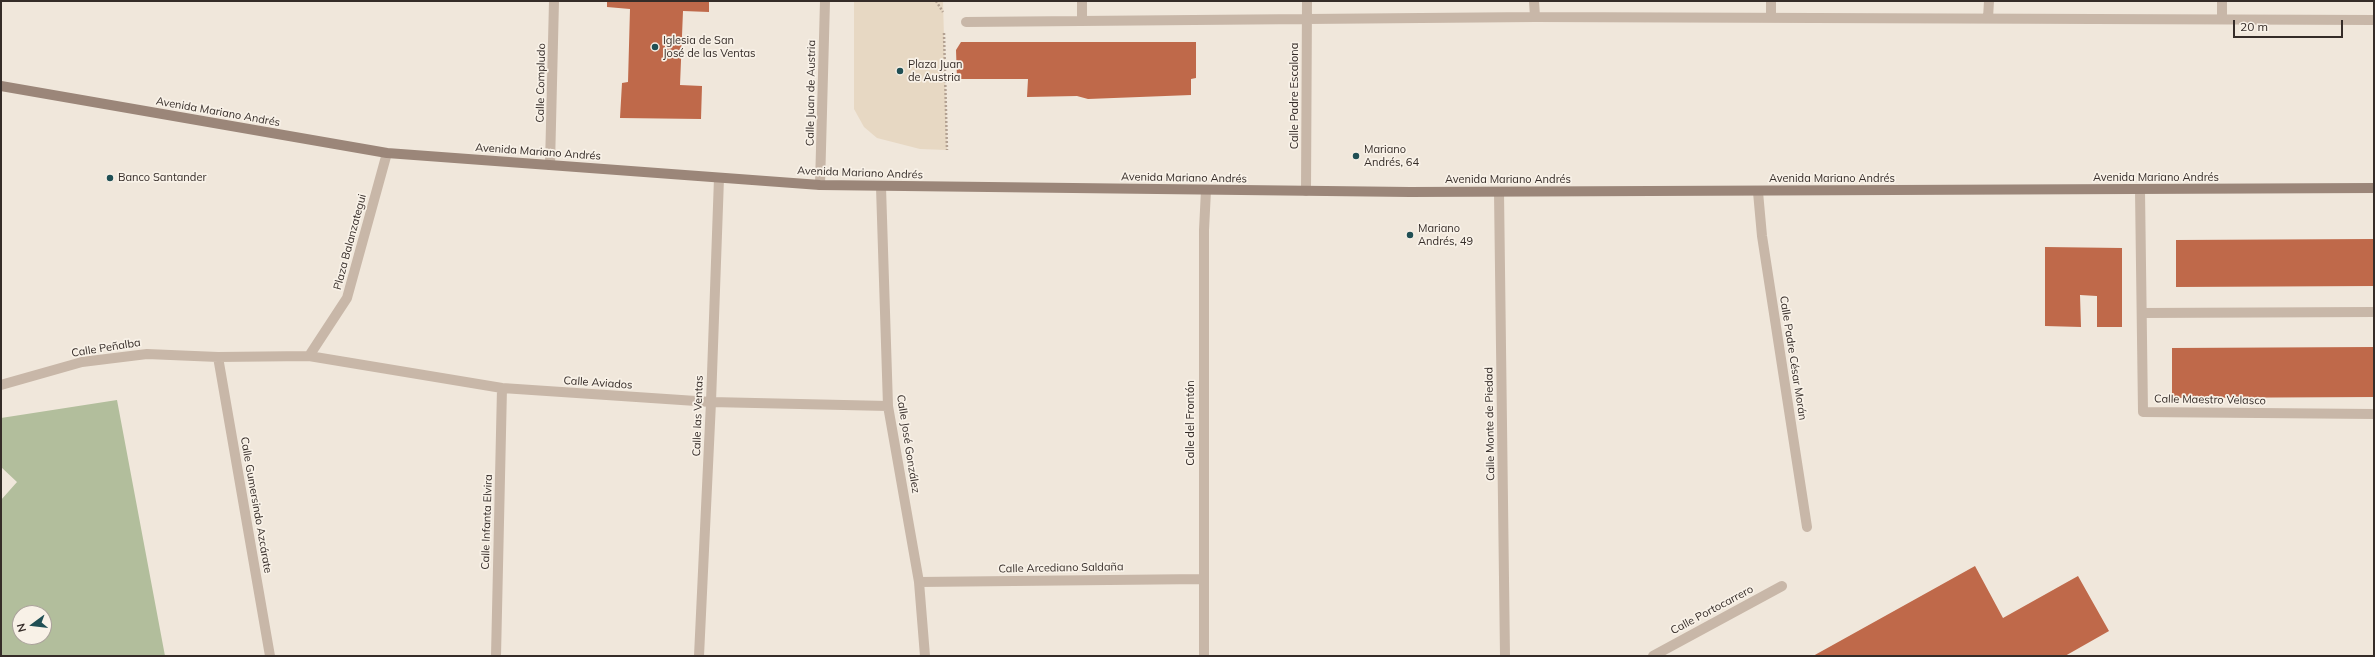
<!DOCTYPE html>
<meta charset="utf-8">
<style>
body{margin:0}
#map{position:relative;width:2375px;height:657px;overflow:hidden;background:#f0e7db;font-family:Mulish,sans-serif}
canvas{display:block}
.frame{position:absolute;inset:0;border:2px solid #352c28;pointer-events:none}
.north{position:absolute;left:12px;top:605px;width:40px;height:40px;box-sizing:border-box;background:#f8f1e7;border:1px solid #aaa29b;border-radius:50%;rotate:255deg;font-size:11px;font-weight:700;line-height:16px;text-align:center;color:#352c28}
.north::after{content:'';display:block;margin:auto;width:14px;height:18px;background:#204f54;clip-path:polygon(50% 0,100% 100%,50% 72%,0 100%)}
.scale{position:absolute;left:2233px;top:20px;width:110px;height:18px;box-sizing:border-box;border:2px solid #352c28;border-top:0;padding-left:5px;font-size:12px;line-height:14px;white-space:nowrap;color:#352c28;-webkit-text-stroke:3px #f8f1e7;paint-order:stroke}
</style>
<div id="map">
<canvas width="2375" height="657"></canvas>
<div class="frame"></div>
<div class="north">N</div>
<div class="scale">20 m</div>
</div>
<script>
const ctx = document.querySelector('canvas').getContext('2d');
ctx.lineJoin = 'round';
function fill(path, color) { ctx.fillStyle = color; ctx.fill(path, 'evenodd'); }
const poly = rows => new Path2D(rows.map(r => 'M' + r).join(''));
function trace(path, color, width, dash) { ctx.strokeStyle = color; ctx.lineWidth = width; ctx.lineCap = dash ? 'butt' : 'round'; ctx.setLineDash(dash || []); ctx.stroke(path); }
function label(font, color, halo, rows, align = 'center') {
  ctx.font = font + ' Mulish,sans-serif'; ctx.lineWidth = 3.5; ctx.setLineDash([]); ctx.textBaseline = 'middle'; ctx.strokeStyle = halo; ctx.fillStyle = color; for (const [text, x, y, turn = 0] of rows) {
    ctx.save(); ctx.translate(x, y); ctx.rotate((+turn || 0) * Math.PI / 180); ctx.textAlign = isNaN(turn) ? turn : align; if (halo) ctx.strokeText(text, 0, 0); ctx.fillText(text, 0, 0); ctx.restore();
  }
}
fill(poly([
 [117,400,165,656,1,656,1,500,17,482,1,467,1,418],
 [20,613,44,613,44,637,20,637]
]), '#b2be9c');
fill(poly([
 [854,1,943,1,947,150,920,149,877,138,864,127,854,109]
]), '#e7d8c3');
fill(poly([
 [607,1,709,1,709,12,683,11,680,85,702,86,701,119,620,118,622,83,628,82,630,9,607,7],
 [961,42,1196,42,1196,78,1191,79,1191,95,1088,99,1077,96,1027,97,1028,79,957,79,956,50],
 [2374,239,2374,286,2176,287,2176,240],
 [2045,247,2122,248,2122,327,2097,327,2097,296,2080,295,2081,327,2045,326],
 [2374,347,2374,397,2172,398,2172,348],
 [1975,566,2003,618,2078,576,2109,631,2065,656,1813,656]
]), '#bf694a');
trace(poly([
 [936,1,943,12],
 [944,33,947,150]
]), '#b3a192', 2.5, [2, 2]);
trace(poly([
 [1082,1,1082,21],
 [1534,1,1535,17],
 [1771,1,1771,18],
 [1988,18,1989,1],
 [2222,18,2222,1],
 [966,22,1535,17,2374,20],
 [550,165,554,1],
 [820,185,825,1],
 [881,187,888,406,919,582,925,656],
 [1306,191,1307,1],
 [2140,191,2143,412,2374,414],
 [1499,192,1505,656],
 [1758,192,1762,236,1807,527],
 [2142,313,2374,312],
 [309,356,502,388,711,402,888,406],
 [218,357,270,656],
 [1,385,82,362,147,354,218,357,309,356,347,298,387,153],
 [919,582,1203,579],
 [496,656,502,388],
 [699,656,711,402,719,178],
 [1204,656,1204,230,1206,190],
 [1653,656,1782,586]
]), '#c8b7a8', 10);
trace(poly([
 [1,86,387,153,820,185,1410,192,2374,188]
]), '#9b8679', 10);
for (const [x, y, r, color] of [
 [655,47,4,"#204f54"],
 [900,71,4,"#204f54"],
 [1356,156,4,"#204f54"],
 [110,178,4,"#204f54"],
 [1410,235,4,"#204f54"]
]) { const dot = new Path2D(); dot.arc(x, y, r, 0, 2 * Math.PI); ctx.fillStyle = color; ctx.fill(dot); trace(dot, '#f8f1e7', 1.5); }
label('11px', '#352c28', '#f8f1e7', [
 ["Iglesia de San",663,41],
 ["José de las Ventas",663,54],
 ["Plaza Juan",908,65],
 ["de Austria",908,78],
 ["Mariano",1364,150],
 ["Andrés, 64",1364,163],
 ["Banco Santander",118,178],
 ["Mariano",1418,229],
 ["Andrés, 49",1418,242]
], 'left');
label('11px', '#352c28', '#f8f1e7', [
 ["Calle Compludo",541,83,-89],
 ["Calle Juan de Austria",811,93,-89],
 ["Calle Padre Escalona",1295,96,-90],
 ["Avenida Mariano Andrés",218,112,10],
 ["Avenida Mariano Andrés",538,152,4],
 ["Avenida Mariano Andrés",860,173,2],
 ["Avenida Mariano Andrés",1184,178,1],
 ["Avenida Mariano Andrés",2156,178],
 ["Avenida Mariano Andrés",1832,179],
 ["Avenida Mariano Andrés",1508,180],
 ["Plaza Balanzategui",350,242,-75],
 ["Calle Peñalba",106,348,-9],
 ["Calle Padre César Morán",1793,358,81],
 ["Calle Aviados",598,383,4],
 ["Calle Maestro Velasco",2210,400,1],
 ["Calle las Ventas",698,416,-88],
 ["Calle del Frontón",1191,423,-90],
 ["Calle Monte de Piedad",1490,424,-91],
 ["Calle José González",908,444,81],
 ["Calle Gumersindo Azcárate",256,505,80],
 ["Calle Infanta Elvira",487,522,-88],
 ["Calle Arcediano Saldaña",1061,568,-1],
 ["Calle Portocarrero",1712,610,-28]
]);
</script>
